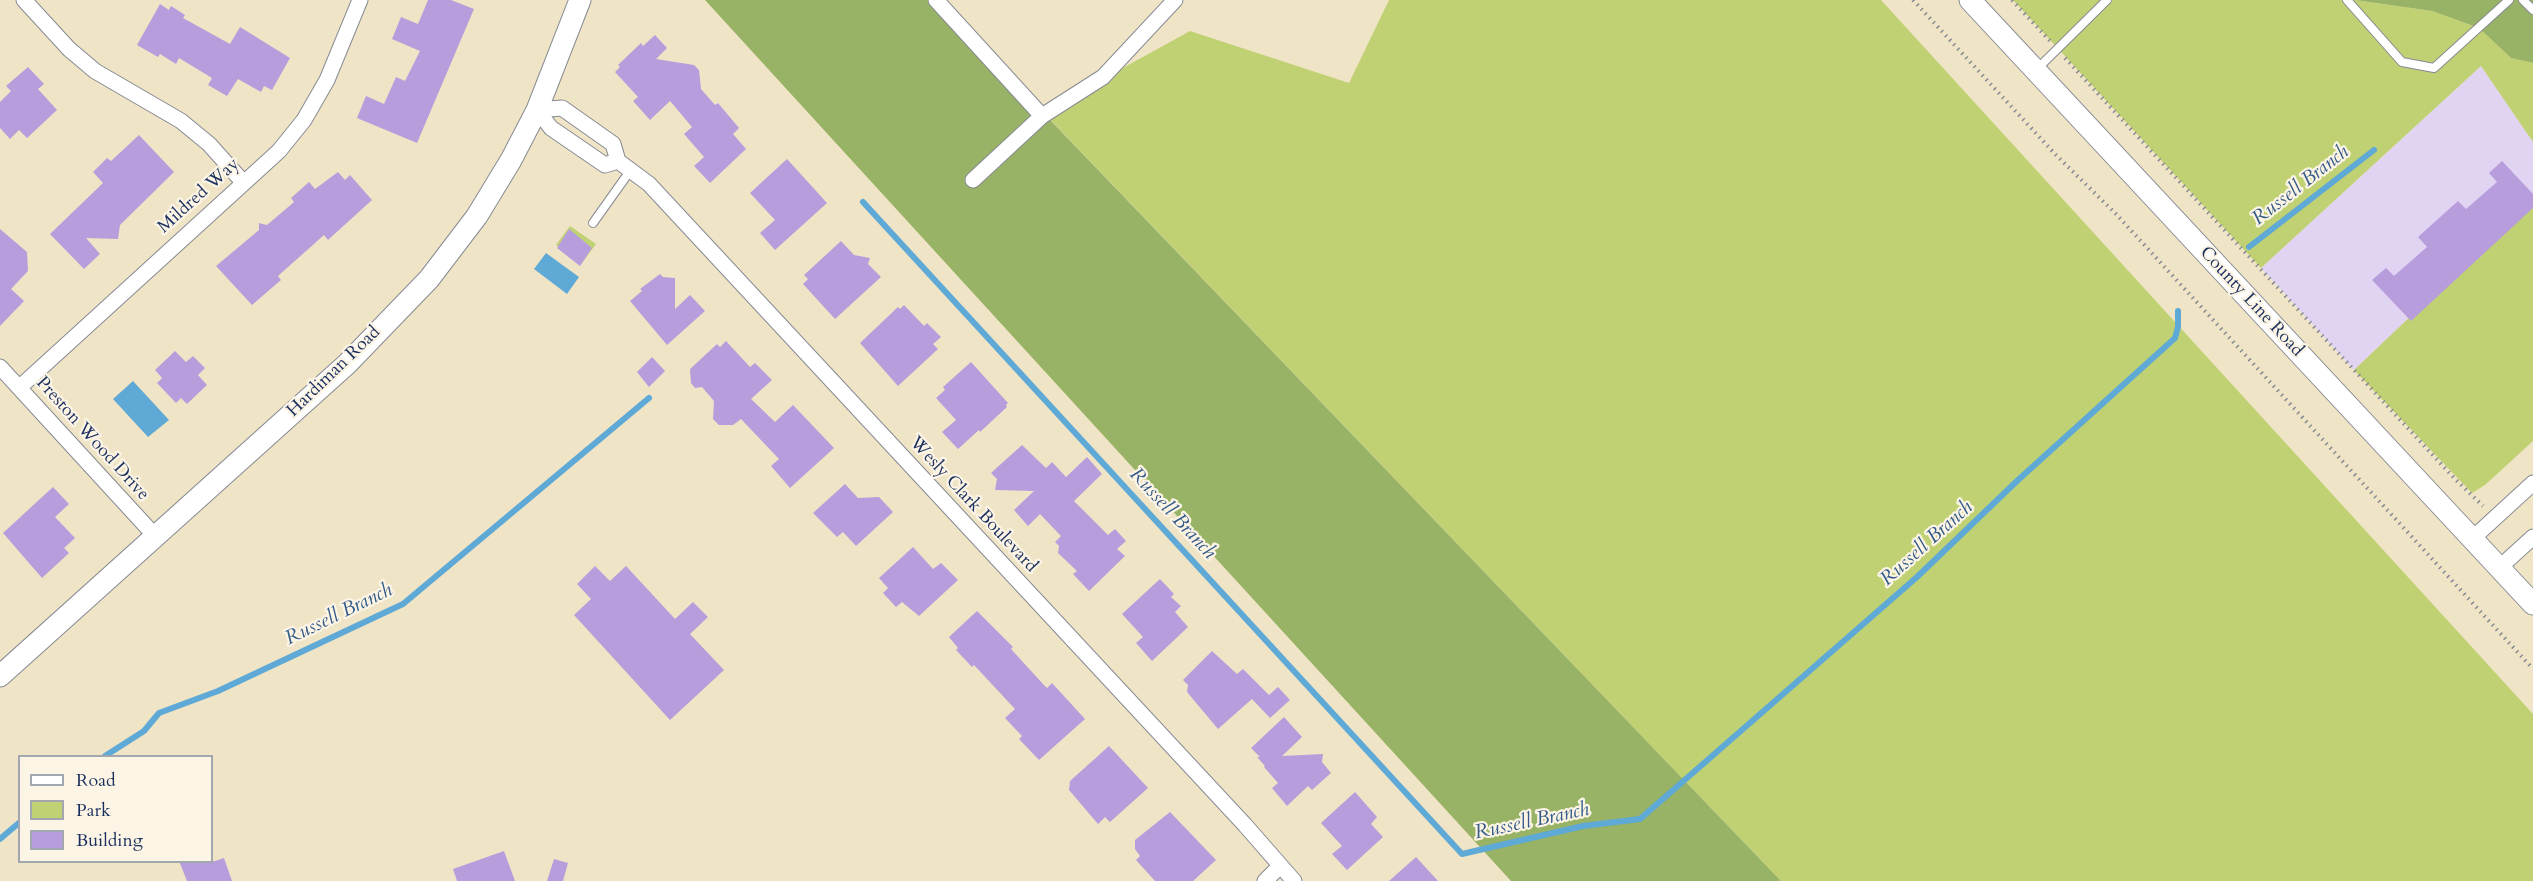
<!DOCTYPE html>
<style>
body{margin:0}
#map{position:relative;width:2533px;height:881px;overflow:hidden;background:#f0e4c7;font-family:Cardo,serif}
canvas{display:block}
.legend{position:absolute;left:18px;top:755px;width:195px;height:108px;box-sizing:border-box;background:#fcf5e5;border:2px solid #a2a6af;margin:0;padding:8px 10px;list-style:none;font-size:18px;color:#1b2f5e}
.legend li{display:flex;align-items:center;gap:12px;height:30px}
.legend b{width:30px;border:2px solid #a2a6af}
</style>
<div id="map">
<canvas width="2533" height="881"></canvas>
<ul class="legend">
<li><b style="height:8px;background:#fff"></b>Road</li>
<li><b style="height:16px;background:#c0d173"></b>Park</li>
<li><b style="height:16px;background:#b79ddb"></b>Building</li>
</ul>
</div>
<script>
const ctx = document.querySelector('canvas').getContext('2d');
ctx.lineJoin = 'round';
function fill(path, color) { ctx.fillStyle = color; ctx.fill(path, 'evenodd'); }
const poly = rows => new Path2D(rows.map(r => 'M' + r).join(''));
function trace(path, color, width, dash) { ctx.strokeStyle = color; ctx.lineWidth = width; ctx.lineCap = dash ? 'butt' : 'round'; ctx.setLineDash(dash || []); ctx.stroke(path); }
function label(font, color, halo, rows, align = 'center') {
  ctx.font = font + ' Cardo,serif'; ctx.lineWidth = 4.5; ctx.setLineDash([]); ctx.textBaseline = 'middle'; ctx.strokeStyle = halo; ctx.fillStyle = color; for (const [text, x, y, turn = 0] of rows) {
    ctx.save(); ctx.translate(x, y); ctx.rotate((+turn || 0) * Math.PI / 180); ctx.textAlign = isNaN(turn) ? turn : align; if (halo) ctx.strokeText(text, 0, 0); ctx.fillText(text, 0, 0); ctx.restore();
  }
}
fill(poly([
 [2481,66,2533,142,2533,200,2354,370,2261,268]
]), '#e1d4f3');
fill(poly([
 [1389,0,1881,0,2533,714,2533,881,1781,881,1043,112,1190,31,1349,83],
 [2013,0,2355,0,2432,11,2479,28,2511,58,2533,63,2533,142,2481,66,2261,268],
 [2533,200,2533,441,2485,485,2472,493,2354,370],
 [570,226,596,244,582,263,556,245]
]), '#c0d173');
fill(poly([
 [705,0,935,0,1781,881,1511,881],
 [2355,0,2533,0,2533,63,2511,58,2479,28,2432,11]
]), '#98b365');
fill(poly([
 [546,253,579,277,567,294,534,269],
 [133,381,169,420,148,437,113,399]
]), '#5fa9d6');
trace(poly([
 [863,202,1462,854,1583,826,1640,819,1917,577,2018,480,2175,338,2178,327,2178,311],
 [2249,247,2374,150],
 [105,756,144,731,159,713,218,691,403,604,649,398],
 [0,839,20,822]
]), '#5fa9d6', 6);
fill(poly([
 [428,0,451,0,474,9,417,143,357,118,366,96,384,104,396,77,405,81,420,51,392,39,401,17,418,24],
 [160,4,169,10,171,6,185,15,183,18,230,44,240,27,290,58,272,90,264,86,261,92,238,79,227,96,208,85,212,78,179,58,176,64,160,54,158,57,137,45],
 [655,35,667,48,656,59,694,65,699,70,701,89,715,105,718,103,739,128,733,134,746,149,710,183,694,166,704,157,684,134,692,127,670,101,650,120,633,101,638,97,615,72,620,67,618,65,641,43,643,46],
 [28,67,44,84,38,89,57,110,27,138,19,130,10,139,0,128,0,102,11,91,6,86],
 [139,135,174,172,120,225,118,239,86,238,100,254,84,269,50,234,103,183,93,172,107,158,111,161],
 [787,159,827,203,775,250,760,233,775,220,750,193],
 [2502,161,2533,194,2533,208,2411,321,2372,280,2386,268,2394,276,2427,247,2418,237,2458,201,2466,209,2497,182,2489,173],
 [338,172,345,180,350,175,372,200,328,240,324,235,278,276,281,280,252,305,216,266,259,230,259,223,267,225,294,202,291,198,309,182,315,189],
 [0,229,27,252,28,271,11,289,24,301,0,326],
 [569,229,592,248,580,266,557,248],
 [841,241,854,255,870,258,868,264,881,277,835,319,803,284,808,279,804,275],
 [660,274,663,277,675,278,675,309,690,295,705,311,667,345,630,301,642,291,640,289],
 [904,305,924,326,927,323,941,337,933,344,938,349,898,386,860,343,898,307,900,309],
 [726,341,750,367,755,363,772,380,751,399,775,422,793,405,834,448,790,488,771,466,779,459,741,419,733,425,719,425,713,419,714,401,702,387,695,388,691,383,690,369,717,344,720,347],
 [175,351,186,362,193,356,205,368,198,375,207,385,187,404,181,398,176,403,157,383,162,378,155,370],
 [652,357,665,371,649,387,637,372],
 [971,362,1008,403,1006,405,1007,407,980,432,979,430,958,449,942,432,956,420,936,398,945,390,943,387],
 [1022,445,1046,468,1052,462,1066,477,1087,457,1102,474,1074,501,1108,535,1115,529,1126,541,1117,549,1125,556,1089,591,1073,574,1077,571,1058,553,1059,546,1055,542,1061,536,1040,514,1028,526,1014,510,1034,491,995,490,997,479,991,473],
 [845,484,858,498,879,497,893,512,856,546,843,532,837,537,813,513],
 [53,487,69,504,55,517,75,538,64,548,69,553,42,578,3,533],
 [913,547,933,569,941,563,958,580,919,616,902,602,896,607,883,593,888,588,879,578],
 [595,566,610,581,626,566,675,619,693,602,708,617,690,634,724,670,670,720,574,615,591,599,577,584],
 [1160,579,1174,594,1171,597,1181,606,1175,612,1188,627,1152,661,1136,643,1143,637,1122,614],
 [977,611,1013,647,1011,649,1043,684,1047,688,1052,683,1085,719,1039,760,1019,739,1022,736,1005,718,1015,709,974,665,972,667,956,650,958,648,949,637],
 [1212,651,1237,674,1243,669,1269,695,1278,687,1290,700,1270,718,1252,699,1218,729,1187,692,1188,685,1183,680],
 [1284,717,1302,737,1282,756,1323,754,1322,762,1331,773,1312,790,1308,786,1287,806,1272,788,1278,783,1264,767,1265,766,1257,757,1260,757,1251,748],
 [1109,746,1148,788,1110,822,1105,817,1098,824,1069,790,1070,781],
 [1355,792,1377,817,1371,824,1383,837,1347,870,1332,854,1342,846,1321,823],
 [1170,812,1216,860,1193,881,1155,881,1136,860,1140,856,1135,849,1135,840],
 [504,851,515,881,457,881,453,869],
 [1416,857,1438,881,1389,881],
 [224,858,232,881,187,881,179,861,215,861],
 [554,859,568,863,563,881,547,881]
]), '#b79ddb');
const lane = poly([
 [2347,0,2402,62,2434,68,2509,0],
 [2523,0,2533,10],
 [2036,70,2107,0],
 [593,223,630,171]
]);
const street = poly([
 [24,0,69,49,95,71,181,121,209,144,243,182],
 [936,0,1042,116,973,180],
 [537,110,562,108,613,144,618,161,649,184,1245,825,1294,881],
 [537,110,551,128,605,165,618,161],
 [1042,116,1103,77,1175,0],
 [0,367,156,537],
 [20,387,279,151,304,120,327,80,360,0],
 [2472,539,2533,483],
 [2499,568,2533,537],
 [1265,881,1280,866]
]);
const secondary = poly([
 [1970,0,2533,604],
 [0,676,347,364,429,279,477,216,511,160,537,110,580,0]
]);
trace(lane, '#868a92', 10);
trace(street, '#868a92', 17);
trace(secondary, '#868a92', 23);
trace(poly([
 [1913,0,2055,154,2116,214,2533,669],
 [2012,0,2050,41],
 [2065,58,2455,479,2483,506]
]), '#868a92', 4, [1.5, 4.5]);
trace(lane, '#fff', 8);
trace(street, '#fff', 15);
trace(secondary, '#fff', 21);
label('18px', '#1b2f5e', '#fcf5e5', [
 ["Mildred Way",199,196,-42],
 ["County Line Road",2251,302,47],
 ["Hardiman Road",334,372,-44],
 ["Preston Wood Drive",92,439,48],
 ["Wesly Clark Boulevard",973,505,47]
]);
label('italic 20px', '#335a88', '#fcf5e5', [
 ["Russell Branch",2301,186,-38],
 ["Russell Branch",1172,514,47],
 ["Russell Branch",1927,544,-42],
 ["Russell Branch",339,615,-26],
 ["Russell Branch",1532,822,-12]
]);
</script>
